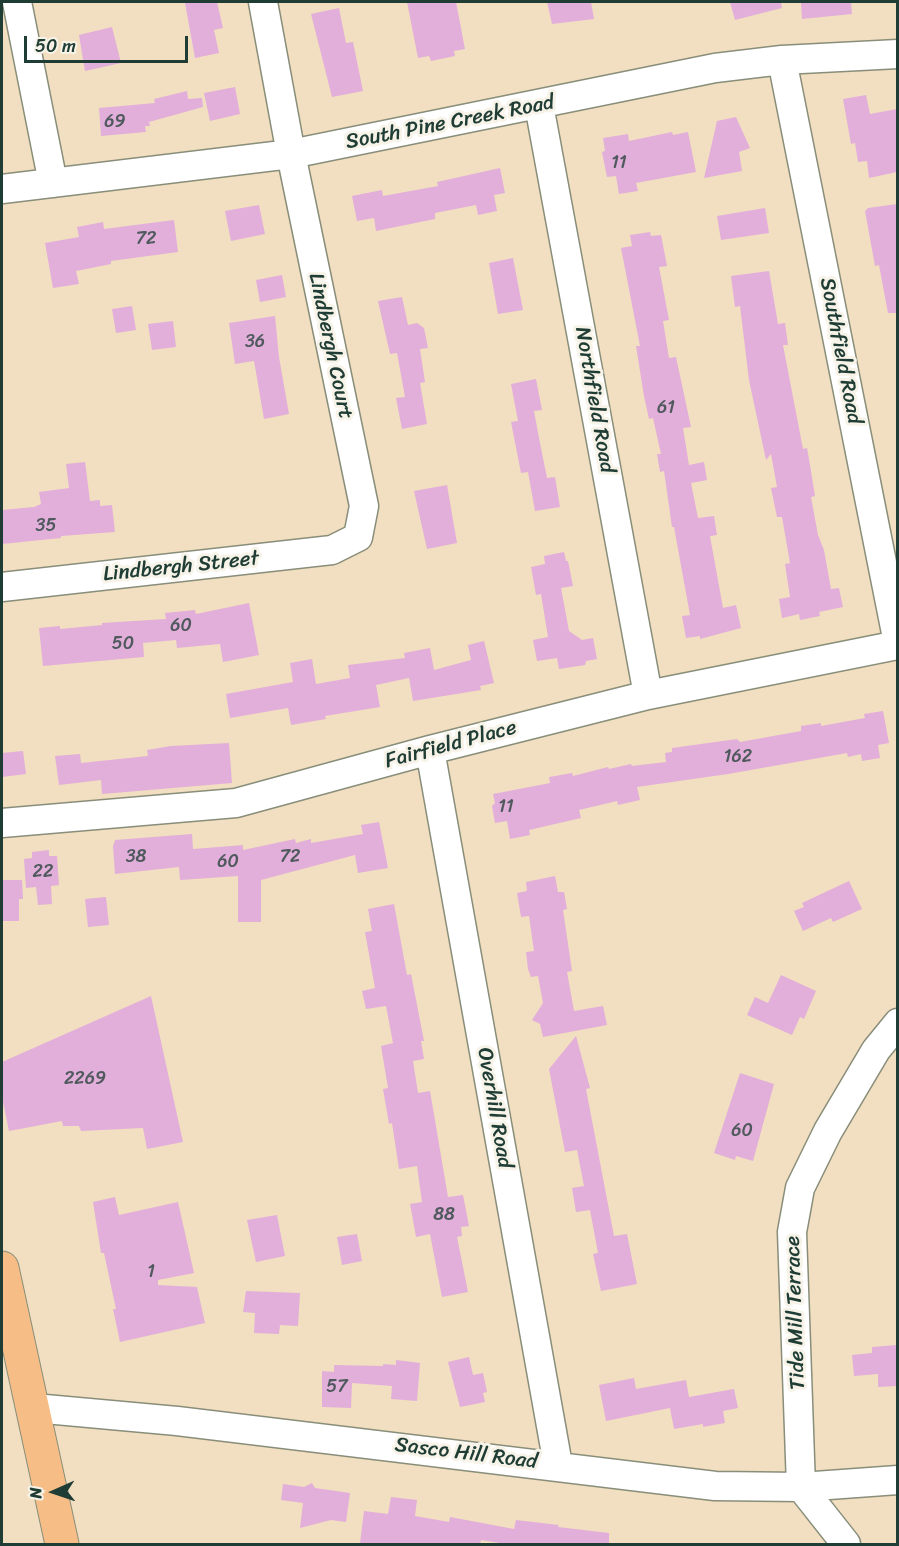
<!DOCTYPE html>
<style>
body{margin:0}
#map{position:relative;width:899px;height:1546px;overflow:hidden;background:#f2dec0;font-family:Sriracha,sans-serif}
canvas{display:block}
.frame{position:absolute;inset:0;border:3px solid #1f3d34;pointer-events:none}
.north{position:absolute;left:24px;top:1462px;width:60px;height:60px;-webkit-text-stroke:4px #f7f3e8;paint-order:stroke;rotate:267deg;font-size:16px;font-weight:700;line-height:24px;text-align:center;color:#1f3d34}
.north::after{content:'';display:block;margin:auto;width:21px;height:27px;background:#1f3d34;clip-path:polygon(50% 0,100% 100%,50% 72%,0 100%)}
.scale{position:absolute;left:24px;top:36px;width:164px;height:27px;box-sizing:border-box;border:3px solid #1f3d34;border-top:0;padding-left:8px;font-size:18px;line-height:21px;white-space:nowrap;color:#1f3d34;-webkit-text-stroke:4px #f7f3e8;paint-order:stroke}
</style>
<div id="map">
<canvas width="899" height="1546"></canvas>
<div class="frame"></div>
<div class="north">N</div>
<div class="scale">50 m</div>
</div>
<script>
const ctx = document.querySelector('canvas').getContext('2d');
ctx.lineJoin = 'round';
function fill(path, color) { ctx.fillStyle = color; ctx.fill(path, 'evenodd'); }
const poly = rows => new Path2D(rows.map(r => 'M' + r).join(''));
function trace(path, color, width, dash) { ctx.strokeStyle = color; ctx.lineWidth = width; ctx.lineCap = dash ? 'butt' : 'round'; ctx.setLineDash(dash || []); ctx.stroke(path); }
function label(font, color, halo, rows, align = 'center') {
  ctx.font = font + ' Sriracha,sans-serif'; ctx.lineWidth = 6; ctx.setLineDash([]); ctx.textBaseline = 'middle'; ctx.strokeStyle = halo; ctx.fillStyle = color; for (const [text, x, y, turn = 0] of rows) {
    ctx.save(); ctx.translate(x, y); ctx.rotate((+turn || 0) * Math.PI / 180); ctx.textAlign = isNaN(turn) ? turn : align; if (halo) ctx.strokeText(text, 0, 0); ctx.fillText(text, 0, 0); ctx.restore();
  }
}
fill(poly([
 [194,2,217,2,223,28,214,30,219,53,195,58,185,3],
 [407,2,456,2,465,49,454,51,455,56,431,61,429,56,418,58],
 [547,2,591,2,594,19,552,24],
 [730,2,781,2,782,8,735,20],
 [801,2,851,2,852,14,802,19],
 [339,8,346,43,353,42,363,91,332,97,311,14],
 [112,27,121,63,85,71,79,35],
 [235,87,240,114,210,121,204,93],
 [187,91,188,99,202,98,203,107,149,122,150,126,145,126,146,132,101,136,99,108,155,103,154,99],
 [866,95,870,114,897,109,897,172,869,178,867,161,858,162,855,143,851,144,843,99],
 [736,117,750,148,739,152,742,171,704,178,717,121],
 [672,132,673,135,688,132,696,172,636,183,638,191,619,194,616,176,607,177,602,152,605,151,603,138,628,134,629,141],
 [500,168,505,193,494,195,497,211,478,215,476,205,435,213,435,219,376,231,374,218,357,221,352,196,382,190,383,196,438,186,437,182],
 [897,204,897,313,888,313,879,265,875,266,865,211,868,208],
 [259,205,265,234,231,241,225,211],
 [765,208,769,233,721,240,717,216],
 [174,220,178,252,111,261,111,264,76,271,79,284,53,288,45,243,79,237,77,227,103,222,104,229],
 [650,232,651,236,661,235,667,266,659,267,669,320,663,321,669,358,676,357,691,427,683,428,689,465,704,462,707,480,691,483,698,518,714,516,717,535,710,536,723,608,736,605,741,628,700,639,700,636,686,638,682,616,690,615,674,527,672,527,664,471,660,472,657,454,661,454,653,418,649,419,644,396,636,346,640,346,621,248,632,246,630,235],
 [513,258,523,310,498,314,489,263],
 [769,271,778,324,785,323,788,345,783,345,803,449,807,448,810,465,815,496,811,497,818,535,824,550,831,589,839,588,843,607,819,612,820,616,800,620,799,614,782,618,779,599,790,597,785,564,790,563,782,517,777,517,771,488,777,487,771,454,766,460,749,380,740,306,735,307,731,276],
 [282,275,286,297,260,302,256,280],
 [402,297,408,325,417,323,424,328,428,348,420,349,425,382,420,383,427,424,402,429,396,398,405,397,397,353,390,354,378,301],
 [132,306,136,330,116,333,112,309],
 [275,316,279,357,289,414,264,419,254,361,235,364,229,323],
 [173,321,176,347,152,350,148,324],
 [536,379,542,410,534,411,539,438,547,478,555,477,560,507,535,511,528,472,521,473,511,422,518,421,511,384],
 [85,462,90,501,100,500,100,506,112,505,115,532,61,536,61,538,2,544,2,510,34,507,41,504,39,492,69,488,66,464],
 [447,485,457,543,427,549,414,491],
 [564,552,566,561,568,561,573,586,561,588,569,631,582,640,593,638,597,659,586,661,585,665,559,669,557,658,537,661,533,640,548,637,541,594,536,595,531,567,545,564,544,556],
 [249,603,259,655,223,662,220,644,177,648,176,640,143,643,144,657,43,666,39,628,60,626,60,629,102,625,102,623,166,619,165,613,195,610,196,614],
 [484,641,494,683,480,686,481,690,413,701,409,678,376,685,380,707,325,716,326,719,291,725,288,708,230,718,226,694,293,682,290,663,312,659,316,684,350,678,348,665,405,658,404,653,430,648,434,670,471,660,468,645],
 [883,711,889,743,878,745,880,758,862,761,861,754,848,757,847,753,728,774,637,787,640,800,618,805,617,801,579,810,581,818,529,830,530,835,510,839,507,821,495,823,492,806,495,803,493,794,550,783,549,777,572,773,573,776,608,767,609,769,631,764,632,766,666,762,665,753,672,752,672,748,737,739,740,742,801,731,801,726,821,723,821,726,865,718,864,714],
 [229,743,232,783,102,794,101,780,59,785,55,756,80,754,81,763,148,756,147,750,171,746],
 [23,751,26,774,2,777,2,753],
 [379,822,388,868,358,873,355,855,261,880,261,922,238,922,238,876,180,880,179,867,115,874,113,846,115,840,192,834,193,849,243,845,243,850,295,839,296,843,311,839,311,843,363,834,361,825],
 [49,850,49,856,57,856,59,885,51,886,52,904,38,905,36,887,26,888,24,859,32,858,32,852],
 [555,876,558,892,564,892,567,909,563,910,572,971,567,972,574,1011,603,1006,607,1025,543,1037,540,1024,532,1020,543,1003,538,976,531,977,528,969,526,952,534,951,529,916,521,917,517,893,527,891,526,882],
 [2,880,22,880,23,899,19,899,19,921,2,921],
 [849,881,862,909,833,922,831,918,803,931,794,911,804,907,802,903],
 [106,897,109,925,88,927,85,899],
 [394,904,407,975,411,974,424,1041,421,1041,424,1059,413,1061,418,1093,430,1091,448,1197,463,1195,469,1226,461,1227,462,1236,457,1237,468,1292,442,1297,430,1234,416,1237,410,1204,422,1202,417,1166,399,1169,392,1123,389,1124,383,1089,388,1088,381,1046,393,1043,386,1006,366,1009,362,991,375,988,365,932,372,931,368,909],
 [781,975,816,991,804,1019,800,1017,792,1035,747,1015,755,997,768,1003],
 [151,996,183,1142,147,1149,143,1128,81,1131,79,1126,63,1126,62,1121,9,1131,2,1097,2,1062],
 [576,1036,590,1088,586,1089,614,1236,627,1234,637,1284,601,1291,593,1254,598,1253,590,1210,576,1212,572,1188,584,1186,577,1150,565,1152,549,1069],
 [740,1073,774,1084,753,1161,736,1156,735,1160,714,1153],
 [115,1197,119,1215,178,1202,194,1273,158,1280,158,1285,197,1287,205,1323,120,1342,113,1309,116,1309,104,1253,101,1253,93,1202],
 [277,1215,285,1256,256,1262,247,1220],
 [357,1234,362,1261,342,1265,337,1237],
 [246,1291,300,1293,298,1326,280,1325,279,1334,254,1333,255,1313,243,1312],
 [897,1345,897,1386,878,1387,878,1374,854,1376,852,1355,872,1353,872,1347],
 [469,1357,473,1375,483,1373,487,1392,483,1393,485,1402,460,1407,448,1362],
 [396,1360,420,1363,417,1401,391,1399,392,1386,352,1383,351,1408,322,1407,322,1371,334,1372,334,1365,383,1366,383,1364,396,1365],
 [634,1378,636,1389,686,1380,689,1397,734,1389,738,1408,723,1411,725,1423,703,1427,703,1424,674,1429,670,1408,606,1421,599,1385],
 [312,1483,315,1488,350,1493,346,1522,331,1520,300,1528,303,1503,281,1500,283,1484,304,1487],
 [391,1497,417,1500,415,1516,449,1522,450,1517,514,1529,516,1520,559,1525,558,1527,609,1533,609,1545,512,1545,481,1540,480,1545,360,1543,364,1511,388,1514]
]), '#e2afda');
const minor = poly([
 [17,2,53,183],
 [782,60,898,643],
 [539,105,648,695],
 [2,189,291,154,715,68,782,60,898,54],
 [2,587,332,550,358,537,364,506,291,154,263,2],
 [430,750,558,1465],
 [2,823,236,803,430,750,648,695,898,645],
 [34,1408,177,1421,715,1486,801,1487,898,1480],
 [801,1487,792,1232,800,1188,828,1131,876,1050,898,1023],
 [801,1487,846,1544]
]);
const major = poly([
 [2,1268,62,1544]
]);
trace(minor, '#888e7a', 31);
trace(major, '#888e7a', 35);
trace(minor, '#fff', 28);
trace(major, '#f6be86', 33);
label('18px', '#505a5e', null, [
 ["69",115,122],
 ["11",619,163],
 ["72",146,239],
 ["36",255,342],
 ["61",666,408],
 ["35",46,526],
 ["60",181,626],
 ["50",123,644],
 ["162",738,757],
 ["11",506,807],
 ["38",136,857],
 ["72",290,857],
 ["60",228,862],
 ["22",43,872],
 ["2269",85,1079],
 ["60",742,1131],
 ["88",444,1215],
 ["1",151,1272],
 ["57",337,1387]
]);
label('21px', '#1f3d34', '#f7f3e8', [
 ["South Pine Creek Road",450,123,-11],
 ["Lindbergh Court",330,346,78],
 ["Southfield Road",840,351,79],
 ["Northfield Road",594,400,80],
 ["Lindbergh Street",181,567,-6],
 ["Fairfield Place",451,745,-15],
 ["Overhill Road",494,1108,80],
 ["Tide Mill Terrace",796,1313,-92],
 ["Sasco Hill Road",466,1454,7]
]);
</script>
